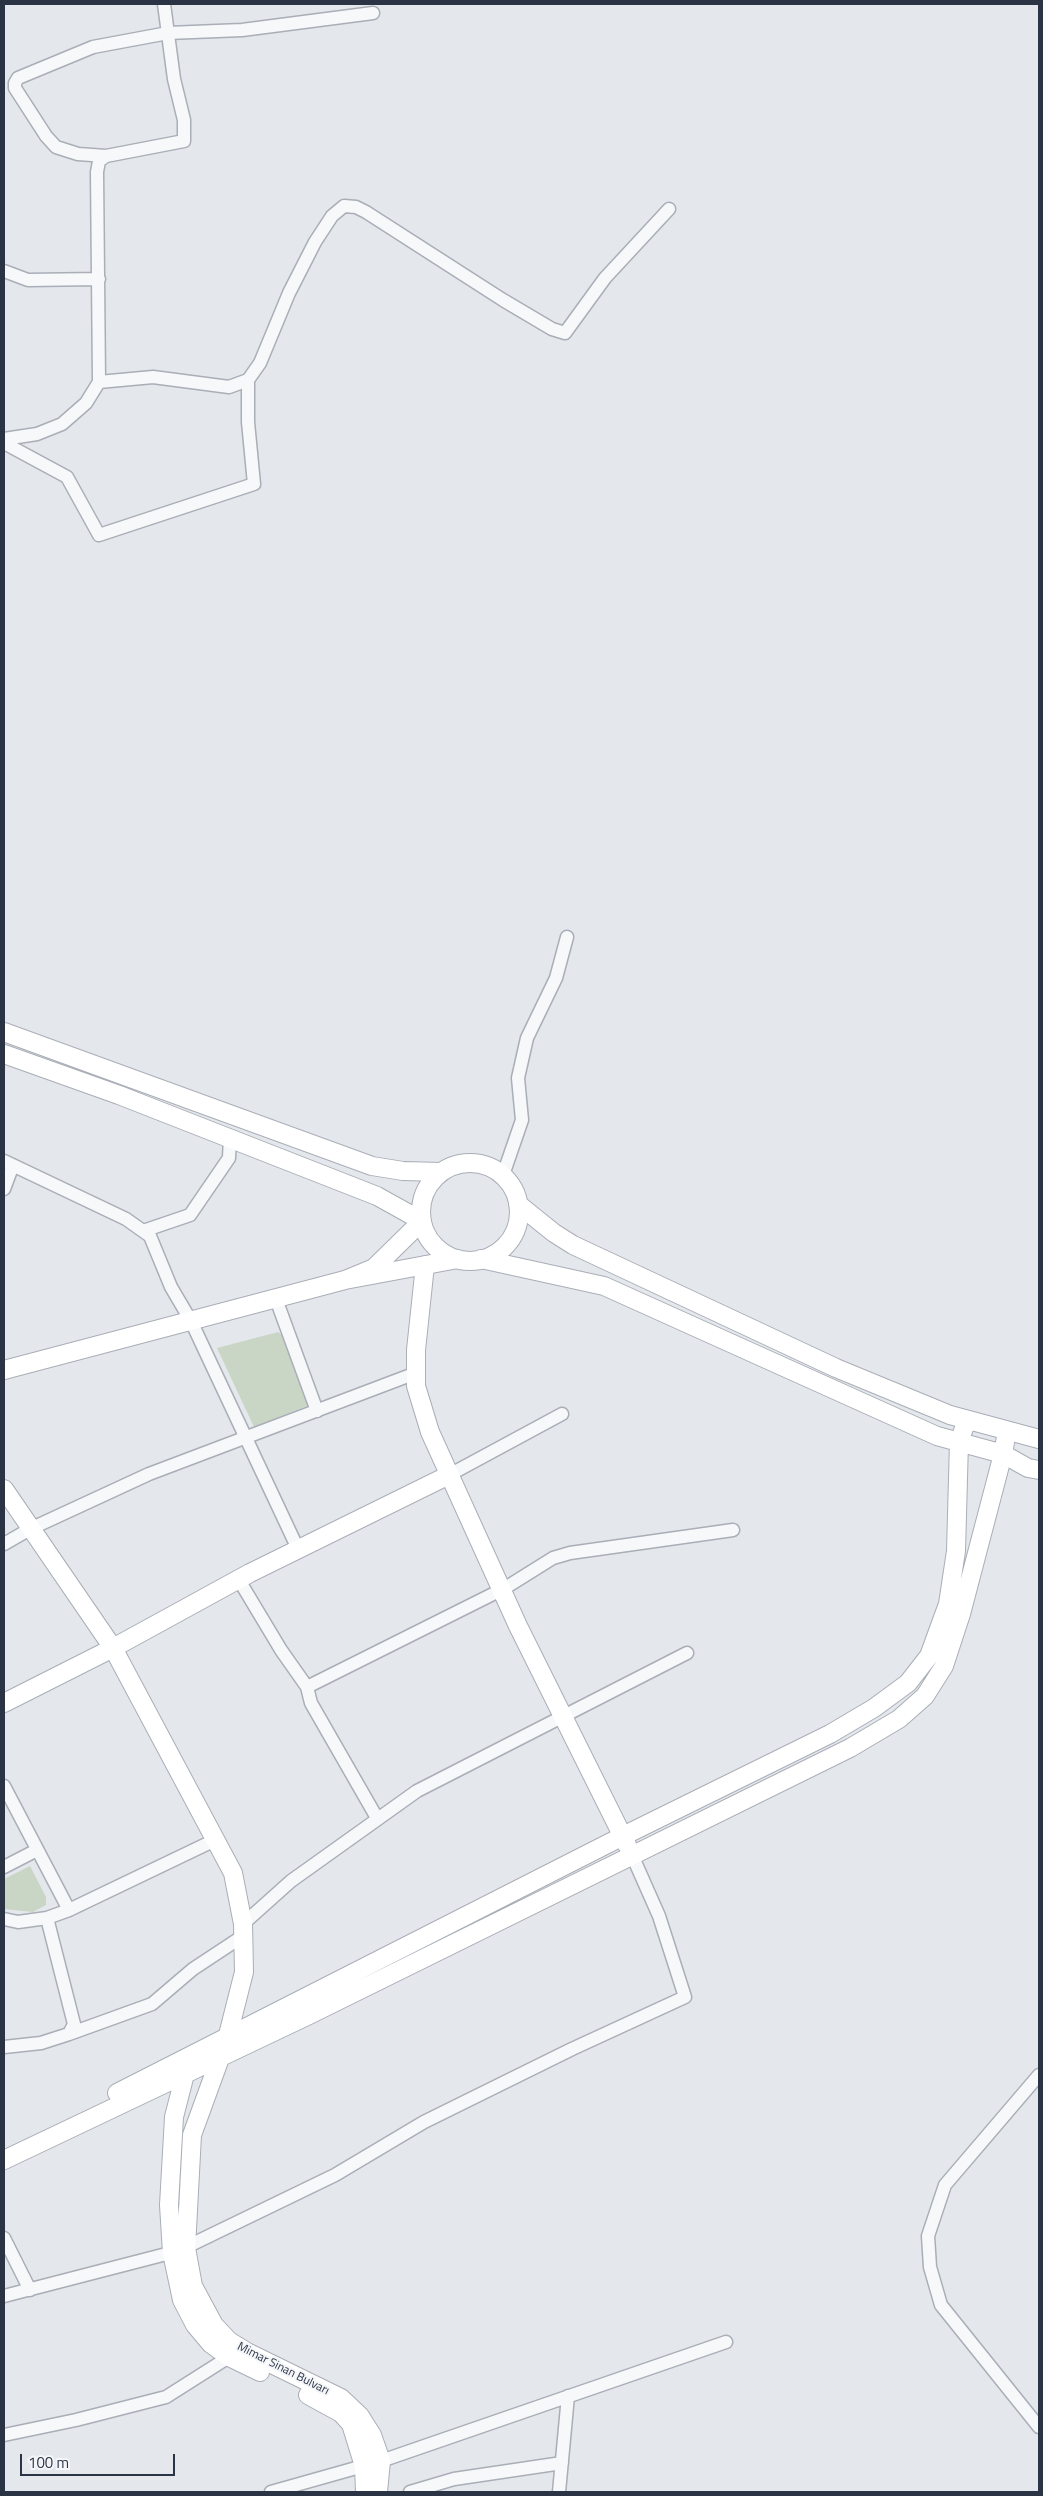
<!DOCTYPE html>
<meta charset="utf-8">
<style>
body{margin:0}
#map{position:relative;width:1043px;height:2496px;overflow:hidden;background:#e4e7ec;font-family:"Titillium Web",sans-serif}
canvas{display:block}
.frame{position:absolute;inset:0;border:5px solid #2b3445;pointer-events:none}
.scale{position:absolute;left:20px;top:2454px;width:155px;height:22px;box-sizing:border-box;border:2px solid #2b3445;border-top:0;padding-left:6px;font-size:15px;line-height:18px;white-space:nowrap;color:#2b3445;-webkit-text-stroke:4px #f4f6f9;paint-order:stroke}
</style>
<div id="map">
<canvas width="1043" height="2496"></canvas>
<div class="frame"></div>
<div class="scale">100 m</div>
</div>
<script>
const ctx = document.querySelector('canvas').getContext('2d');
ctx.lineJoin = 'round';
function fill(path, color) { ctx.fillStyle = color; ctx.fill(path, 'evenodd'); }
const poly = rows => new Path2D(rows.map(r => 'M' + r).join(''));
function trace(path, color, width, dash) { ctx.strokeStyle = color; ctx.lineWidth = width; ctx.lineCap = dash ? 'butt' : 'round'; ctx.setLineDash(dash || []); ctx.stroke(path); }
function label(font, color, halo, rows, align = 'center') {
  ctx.font = font + ' "Titillium Web",sans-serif'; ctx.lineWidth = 4; ctx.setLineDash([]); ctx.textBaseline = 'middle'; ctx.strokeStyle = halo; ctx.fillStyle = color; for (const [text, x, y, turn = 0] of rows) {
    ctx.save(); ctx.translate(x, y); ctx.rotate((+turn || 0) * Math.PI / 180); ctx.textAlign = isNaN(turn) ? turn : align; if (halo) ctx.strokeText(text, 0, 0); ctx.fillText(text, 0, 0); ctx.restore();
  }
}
fill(poly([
 [278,1332,282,1335,309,1405,254,1427,217,1348],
 [30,1866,46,1897,46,1905,33,1912,4,1909,4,1879]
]), '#c9d6c5');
const street = poly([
 [106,156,78,154,56,147,46,136,15,88,15,83,18,78,93,47,168,33,242,30,373,13],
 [4,271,28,280,99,279],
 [99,382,153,377,229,387,248,380,260,363,289,293,315,242,332,216,344,206,356,207,366,212,503,300,552,329,565,333,605,278,669,209],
 [4,439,37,434,62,424,86,403,99,382,97,172,99,161,106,156,184,141,184,120,174,79,164,4],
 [4,443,67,477,99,535,254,484,248,422,248,380],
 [4,1161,126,1219,150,1236,171,1287,191,1321,298,1549],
 [503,1175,522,1120,518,1078,527,1038,556,978,567,937],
 [4,1189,13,1165],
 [143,1231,190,1215,229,1158,230,1137],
 [276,1299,317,1411],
 [449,1475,562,1414],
 [4,1544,30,1529,149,1474,416,1373],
 [239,1580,281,1650,307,1687,311,1703,377,1818],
 [307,1687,505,1588,553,1558,570,1553,733,1530],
 [4,1786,69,1910],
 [4,1867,37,1850],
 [4,1919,18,1922,47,1918,69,1910,215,1840],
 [243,1924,291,1881,417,1791,687,1653],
 [69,2034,152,2004,193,1969,243,1936],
 [4,2047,41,2043,69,2034,74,2024,47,1918],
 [1039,2075,945,2185,928,2236,930,2267,941,2305,1039,2427],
 [4,2238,30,2290],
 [4,2296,178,2251,335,2175,424,2122,572,2049,685,1997,659,1916,632,1855],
 [4,2435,76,2420,166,2397,229,2357],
 [271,2492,381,2461,726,2342],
 [410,2492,454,2479,562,2463],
 [559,2492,568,2396]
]);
const secondary = poly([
 [4,1032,372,1166,403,1171,441,1172],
 [4,1054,119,1095,377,1196,422,1221,374,1268,345,1280],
 '421 1212a49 49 0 1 1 98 0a49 49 0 1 1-98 0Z',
 [518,1204,554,1233,573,1245,836,1368,950,1415,1039,1439],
 [481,1259,604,1286,937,1436,1003,1454,1028,1468,1039,1470],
 [425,1265,416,1350,416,1386,430,1432,518,1626,627,1845],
 [4,1370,345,1280,458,1259],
 [4,1489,113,1648,233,1873,243,1924,244,1972,227,2039,192,2135,186,2248,193,2286,214,2325,229,2341,247,2352,341,2398,360,2416,372,2435,381,2461,378,2492],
 [4,1703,113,1648,250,1573,449,1475],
 [190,2067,185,2074,174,2117,169,2205,172,2253,182,2300,195,2325,211,2344,229,2357,260,2372],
 [117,2093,623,1836,830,1734,874,1708,908,1683,929,1656,948,1604,956,1551,959,1442,967,1420],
 [4,2160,309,2015,850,1748,899,1719,925,1696,944,1666,961,1614,1003,1454,1007,1431],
 [308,2395,341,2413,351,2424,364,2466,365,2492]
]);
trace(street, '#a9aeb7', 15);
trace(secondary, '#a9aeb7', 20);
trace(street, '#f7f8fa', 12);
trace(secondary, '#fff', 18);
label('12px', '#2b3445', '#f4f6f9', [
 ["Mimar Sinan Bulvarı",283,2369,27]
]);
</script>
